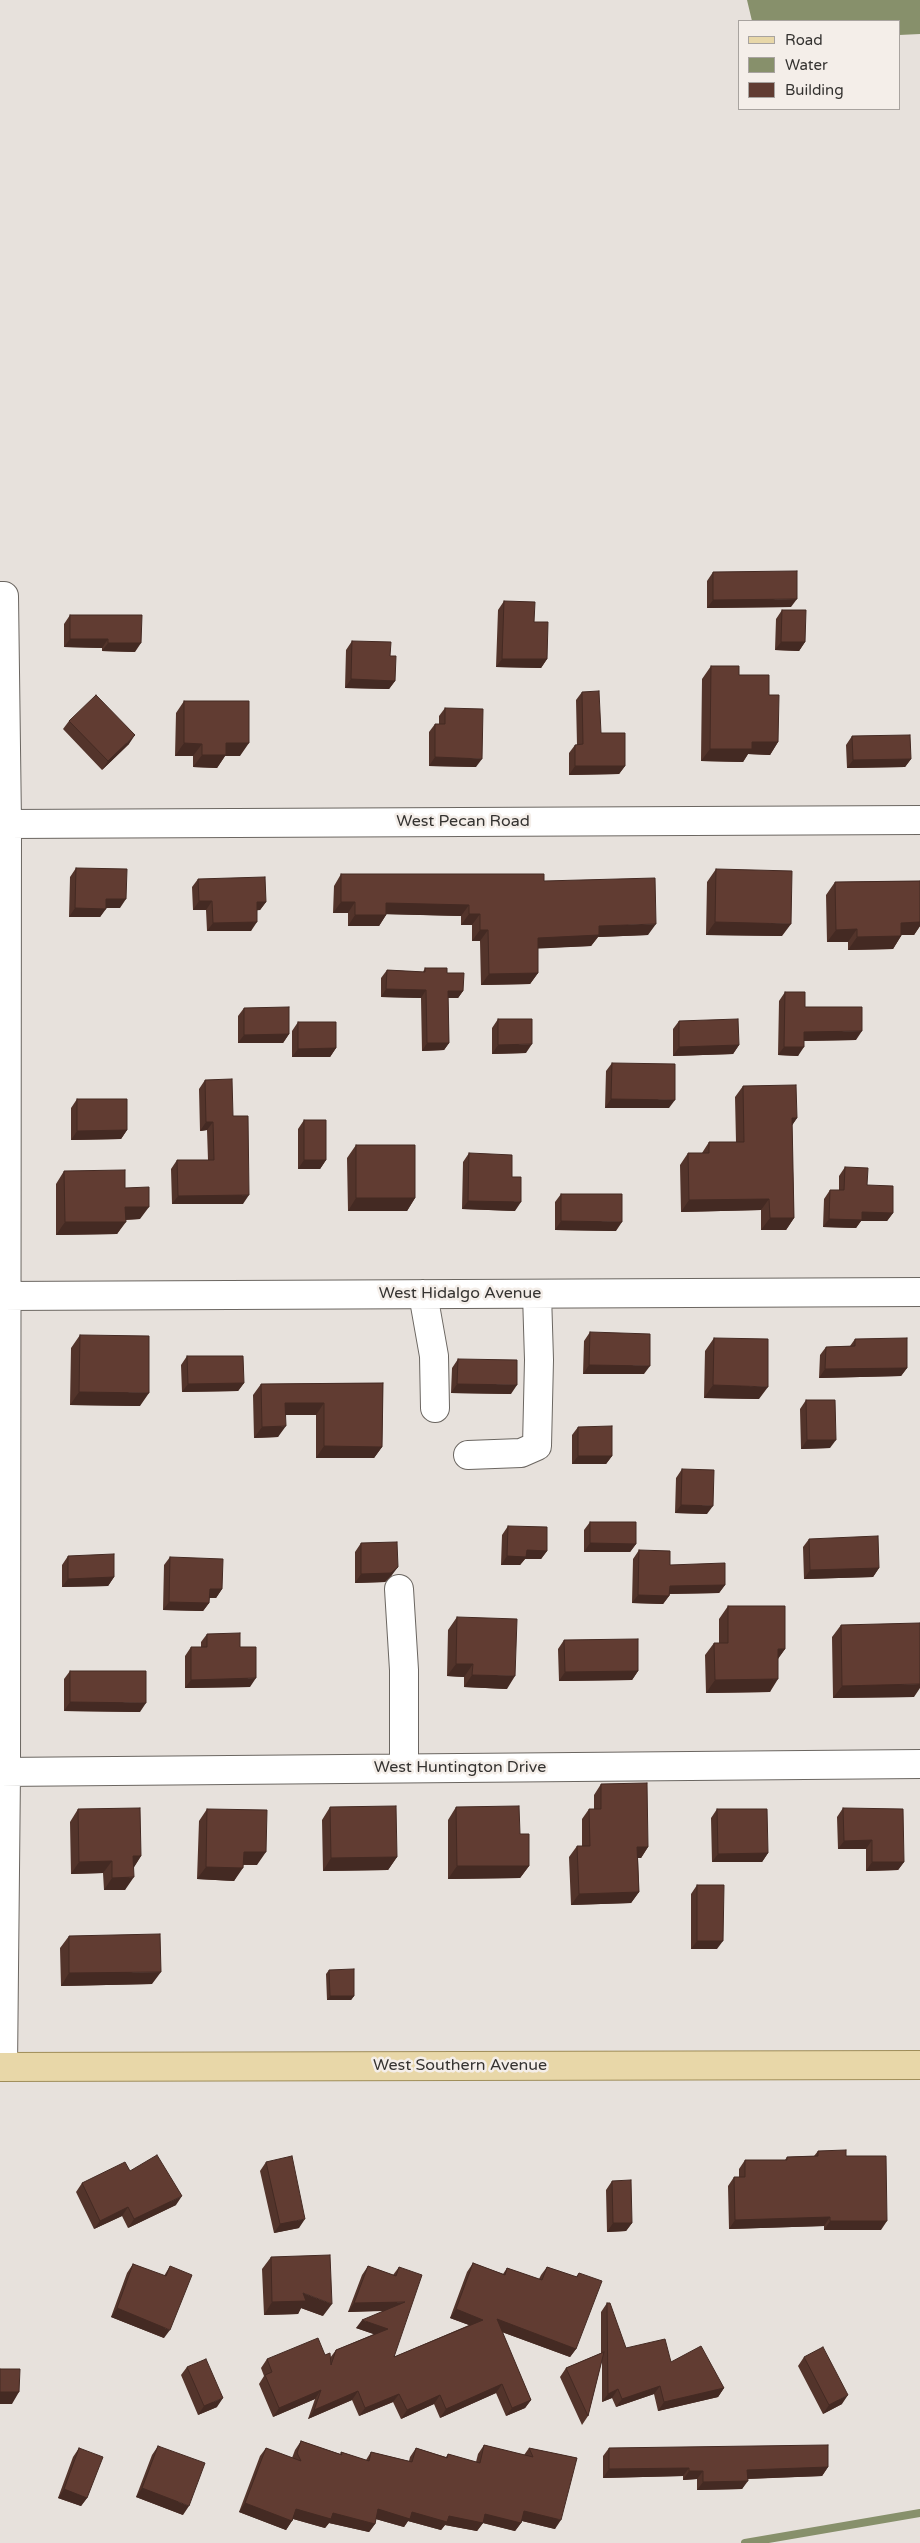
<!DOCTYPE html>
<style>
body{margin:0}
#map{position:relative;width:920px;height:2543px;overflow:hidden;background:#e7e1dc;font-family:"Varela Round",sans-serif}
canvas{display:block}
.legend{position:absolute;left:738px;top:20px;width:162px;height:90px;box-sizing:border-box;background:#f4eee9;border:1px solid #a8a39f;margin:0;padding:6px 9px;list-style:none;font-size:15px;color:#353331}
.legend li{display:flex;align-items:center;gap:10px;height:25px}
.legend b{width:25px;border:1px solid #a8a39f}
</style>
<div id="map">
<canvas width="920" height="2543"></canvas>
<ul class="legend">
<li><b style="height:6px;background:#e8d7a8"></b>Road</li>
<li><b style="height:14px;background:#87906b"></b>Water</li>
<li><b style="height:14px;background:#613c32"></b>Building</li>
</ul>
</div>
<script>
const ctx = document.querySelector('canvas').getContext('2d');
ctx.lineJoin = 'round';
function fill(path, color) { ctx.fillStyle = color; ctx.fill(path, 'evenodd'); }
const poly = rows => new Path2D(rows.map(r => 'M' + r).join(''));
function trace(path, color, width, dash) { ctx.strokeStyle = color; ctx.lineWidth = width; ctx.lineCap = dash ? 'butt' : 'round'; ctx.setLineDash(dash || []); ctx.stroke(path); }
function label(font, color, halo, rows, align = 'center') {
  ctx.font = font + ' "Varela Round",sans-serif'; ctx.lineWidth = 5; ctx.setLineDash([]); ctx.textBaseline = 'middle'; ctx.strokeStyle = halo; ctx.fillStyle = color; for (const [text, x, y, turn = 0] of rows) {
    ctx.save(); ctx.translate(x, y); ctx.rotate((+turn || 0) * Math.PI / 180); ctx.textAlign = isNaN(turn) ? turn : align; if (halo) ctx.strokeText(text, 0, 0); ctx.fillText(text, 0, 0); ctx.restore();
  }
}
fill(poly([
 [747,0,920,0,920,34,899,35,899,21,752,21]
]), '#87906b');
trace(poly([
 [745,2543,920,2513]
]), '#87906b', 8);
const minor = poly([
 [0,596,4,596,7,824,6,1772,3,2067],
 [7,824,920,820],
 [423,1294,434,1356,435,1408],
 [0,1296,920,1292],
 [468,1455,521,1453,537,1446,539,1360,537,1294],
 [399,1589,404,1670,404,1768],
 [0,1772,920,1764]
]);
const major = poly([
 [0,2067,920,2065]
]);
trace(minor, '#6b6661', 30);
trace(major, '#9f8d59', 30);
trace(minor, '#fff', 28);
trace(major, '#e8d7a8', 28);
fill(poly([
 [713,572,791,607,707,608,707,581],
 [504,601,534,622,547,659,541,668,496,667,498,610],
 [782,610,805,642,799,651,775,650,776,619],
 [70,615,135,652,102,651,102,648,64,647,64,624],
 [352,641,390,656,395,681,389,689,345,688,346,650],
 [711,666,739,675,769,695,778,742,770,755,748,754,743,762,701,761,702,679],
 [582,692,601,733,625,766,619,774,569,775,569,753,575,745,577,745,576,700],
 [184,701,240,756,225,756,217,768,193,767,193,756,175,756,176,713],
 [445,708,476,767,429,766,429,732,435,724,439,724,439,716],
 [69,721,129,744,102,770,63,729],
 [852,736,911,759,905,767,847,768,846,745],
 [76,868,120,908,106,908,100,917,69,917,70,877],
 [716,869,782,936,706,935,707,882],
 [341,874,544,881,648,935,598,937,591,946,538,948,538,973,530,984,481,985,480,941,472,941,472,925,461,925,461,916,386,914,386,915,379,926,348,926,348,913,333,913,334,886],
 [198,879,266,902,260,910,257,910,251,931,207,931,206,910,193,910,192,887],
 [920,881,920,926,914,935,901,935,901,936,893,949,848,950,848,942,827,942,826,895,835,882],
 [425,968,447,973,463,991,458,998,448,998,449,1043,444,1050,422,1051,421,998,381,997,381,978,387,970,423,972],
 [785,992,805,1007,856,1040,804,1041,798,1056,778,1055,779,1001],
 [244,1008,289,1034,283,1043,238,1043,238,1016],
 [498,1019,526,1053,492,1054,492,1028],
 [679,1021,739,1045,733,1054,673,1056,673,1029],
 [298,1022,336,1048,330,1057,292,1057,292,1031],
 [612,1063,669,1108,605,1108,606,1071],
 [205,1080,233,1116,243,1204,172,1204,171,1169,177,1160,208,1160,207,1130,200,1131,199,1089],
 [743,1086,797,1118,792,1125,794,1218,786,1230,761,1230,761,1210,681,1212,680,1165,688,1153,702,1153,709,1142,736,1142,735,1097],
 [77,1099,127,1130,121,1139,71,1140,71,1108],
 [304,1120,326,1160,320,1169,298,1169,298,1129],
 [356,1145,415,1198,407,1211,348,1211,347,1158],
 [469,1153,512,1177,515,1211,462,1209,463,1162],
 [845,1167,867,1185,893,1213,887,1221,861,1221,856,1228,823,1227,824,1199,830,1190,839,1190,839,1176],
 [64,1171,125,1188,140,1219,126,1220,117,1234,56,1235,56,1184],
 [561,1194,616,1231,555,1230,555,1202],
 [590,1332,644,1374,583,1374,584,1341],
 [80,1335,140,1406,70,1405,71,1348],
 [714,1338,759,1399,704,1398,705,1351],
 [855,1339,907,1368,901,1376,819,1378,820,1355,826,1347,850,1346],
 [187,1356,244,1383,238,1391,182,1392,181,1365],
 [458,1359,511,1394,451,1393,452,1368],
 [383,1383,382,1447,374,1458,316,1458,316,1415,285,1415,278,1437,254,1438,253,1395,261,1384],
 [806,1400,830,1448,801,1449,800,1409],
 [578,1427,612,1456,606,1464,572,1464,572,1435],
 [682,1469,707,1514,675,1513,676,1478],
 [590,1522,636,1544,630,1552,584,1552,584,1530],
 [508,1526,547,1551,541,1559,525,1559,520,1565,501,1565,502,1535],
 [809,1539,879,1568,873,1577,804,1579,803,1547],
 [361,1543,392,1575,385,1582,355,1583,355,1552],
 [639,1550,670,1565,725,1585,719,1593,670,1594,669,1596,663,1604,632,1603,633,1559],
 [68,1556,114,1577,108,1586,62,1587,62,1565],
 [170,1557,222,1589,216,1598,209,1598,209,1603,203,1611,163,1610,164,1565],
 [728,1606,785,1649,778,1659,770,1692,706,1693,705,1655,714,1643,719,1643,719,1619],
 [457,1617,507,1689,464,1687,464,1677,447,1676,448,1630],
 [841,1625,914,1697,833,1698,832,1637],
 [207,1634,240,1647,250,1687,185,1688,185,1656,191,1647,201,1647,201,1642],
 [564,1640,638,1671,632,1680,559,1681,558,1649],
 [70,1671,140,1712,64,1711,64,1679],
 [601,1784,648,1847,641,1858,638,1858,639,1892,631,1903,571,1905,569,1857,577,1846,582,1846,582,1819,589,1809,594,1809,594,1795],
 [330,1807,397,1857,388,1870,323,1871,322,1820],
 [456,1807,520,1834,529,1866,520,1878,448,1879,448,1820],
 [843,1808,904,1862,898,1870,866,1871,866,1849,838,1849,837,1817],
 [78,1809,141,1856,133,1868,125,1890,104,1890,103,1873,71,1874,70,1822],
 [207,1809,257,1865,243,1865,234,1881,197,1879,199,1821],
 [717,1809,768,1853,762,1862,712,1862,711,1818],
 [697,1885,717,1949,691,1949,691,1894],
 [69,1936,152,1984,61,1986,60,1948],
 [329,1970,354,1996,351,2000,327,2000,326,1974],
 [818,2151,846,2156,881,2230,824,2230,824,2226,729,2229,728,2186,734,2177,739,2177,739,2169,745,2160,785,2160,787,2157,814,2156],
 [266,2162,299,2228,274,2233,260,2171],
 [130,2171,176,2205,128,2228,122,2216,94,2229,76,2192,82,2183],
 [612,2181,632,2223,626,2231,607,2232,606,2190],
 [271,2257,323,2316,301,2308,298,2314,264,2315,262,2269],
 [473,2263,503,2274,507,2268,539,2279,541,2275,547,2267,576,2277,579,2273,576,2349,570,2357,502,2332,531,2400,525,2408,506,2416,496,2393,440,2418,434,2404,401,2419,393,2402,359,2416,352,2400,308,2419,315,2399,273,2417,259,2384,264,2376,261,2368,267,2359,325,2355,330,2358,336,2350,374,2334,356,2328,383,2311,348,2312,362,2275,368,2266,393,2275,399,2267,394,2357,469,2325,450,2318,467,2272],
 [133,2264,164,2276,170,2266,164,2338,111,2317,127,2273],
 [607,2303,626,2348,671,2362,724,2388,718,2397,658,2411,654,2394,616,2407,612,2398,602,2402,602,2360,588,2416,582,2425,560,2377,566,2368,601,2353,601,2312],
 [804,2357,842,2404,823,2414,798,2366],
 [187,2367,217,2407,198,2415,181,2375],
 [301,2441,340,2454,341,2452,366,2460,371,2452,409,2461,410,2457,416,2448,446,2457,448,2454,476,2462,478,2454,484,2445,524,2455,529,2448,577,2458,555,2529,522,2521,521,2523,515,2531,483,2523,477,2531,445,2525,441,2530,408,2521,404,2527,376,2519,375,2524,369,2532,329,2523,325,2528,293,2519,286,2530,239,2512,260,2456,266,2448,292,2458,295,2450],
 [158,2446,183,2515,136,2497,152,2455],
 [79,2448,87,2498,81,2506,58,2498,73,2457],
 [609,2448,828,2467,822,2476,748,2479,742,2489,697,2490,697,2479,683,2480,683,2476,603,2478,603,2456]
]), '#53342b');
fill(poly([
 [797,599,791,607,707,608,713,600],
 [70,639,108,639,102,648,64,647],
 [781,642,805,642,799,651,775,650],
 [108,643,141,643,135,652,102,651],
 [502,659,547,659,541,668,496,667],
 [351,679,395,681,389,689,345,688],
 [135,735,129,744,102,770,108,761],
 [752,742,778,742,770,755,748,754,743,762,701,761,710,749],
 [184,743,202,744,193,756,175,756],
 [226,743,249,743,240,756,225,756,217,768,193,767,202,755],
 [435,757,482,759,476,767,429,766],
 [911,759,905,767,847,768,853,760],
 [575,766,625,766,619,774,569,775],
 [106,899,126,899,120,908,100,908],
 [199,901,212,901,206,910,193,910],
 [257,902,266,902,260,910,251,911],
 [341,902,355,902,348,913,333,913],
 [386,903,469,905,461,916,379,914],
 [75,908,106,909,100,917,69,917],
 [469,914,480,914,472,925,461,925],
 [355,915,386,915,379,926,348,926],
 [257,922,251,931,207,931,213,923],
 [715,922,791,924,782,936,706,935],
 [920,922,920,926,914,935,893,935,901,923],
 [656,924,648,935,598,937,591,946,530,949,538,938,599,926],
 [857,929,848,942,827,942,836,930],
 [480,930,488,930,480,941,472,941],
 [901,936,893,949,848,950,857,937],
 [538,973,530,984,481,985,489,974],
 [386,989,426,990,421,998,381,997],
 [448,991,463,991,458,998,443,998],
 [862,1031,856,1040,798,1041,804,1032],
 [289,1034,283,1043,238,1043,244,1035],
 [427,1043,449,1043,444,1050,422,1051],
 [532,1044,526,1053,492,1054,498,1045],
 [739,1045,733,1054,673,1056,679,1047],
 [784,1047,804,1047,798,1056,778,1055],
 [336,1048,330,1057,292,1057,298,1049],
 [611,1099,675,1100,669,1108,605,1108],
 [792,1118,797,1118,789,1130],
 [206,1122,213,1122,207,1130,200,1131],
 [127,1130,121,1139,71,1140,77,1131],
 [304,1160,326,1160,320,1169,298,1169],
 [249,1195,243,1204,172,1204,178,1196],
 [356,1198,415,1198,407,1211,348,1211],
 [769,1199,761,1210,681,1212,689,1200],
 [468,1201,521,1202,515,1211,462,1209],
 [125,1207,149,1207,140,1219,117,1220],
 [862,1212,893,1213,887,1221,861,1221,856,1228,823,1227,829,1219],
 [770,1218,794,1218,786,1230,761,1230],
 [561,1221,622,1222,616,1231,555,1230],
 [65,1222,126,1222,117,1234,56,1235],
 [589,1365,650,1366,644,1374,583,1374],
 [907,1368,901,1376,819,1378,825,1369],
 [244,1383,238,1391,182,1392,188,1384],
 [457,1384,517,1385,511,1394,451,1393],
 [713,1385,768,1387,759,1399,704,1398],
 [79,1392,149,1393,140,1406,70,1405],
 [285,1403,324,1403,316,1415,277,1415],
 [286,1426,278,1437,254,1438,262,1427],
 [807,1440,836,1440,830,1448,801,1449],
 [324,1446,382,1447,374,1458,316,1458],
 [578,1456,612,1456,606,1464,572,1464],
 [681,1505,713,1506,707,1514,675,1513],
 [590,1543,636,1544,630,1552,584,1552],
 [527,1550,547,1551,541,1559,525,1559,520,1565,501,1565,507,1556],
 [398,1567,392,1575,385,1582,355,1583,361,1574],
 [879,1568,873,1577,804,1579,810,1570],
 [114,1577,108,1586,62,1587,68,1579],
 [725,1585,719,1593,664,1594,670,1586],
 [210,1589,222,1589,216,1598,204,1598],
 [638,1595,669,1596,663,1604,632,1603],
 [169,1602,209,1603,203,1611,163,1610],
 [778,1649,785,1649,776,1661],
 [456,1664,473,1664,464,1677,447,1676],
 [638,1671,632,1680,559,1681,565,1672],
 [472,1675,515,1676,507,1689,464,1687],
 [256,1678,250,1687,185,1688,191,1680],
 [778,1679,770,1692,706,1693,715,1680],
 [920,1684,920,1688,914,1697,833,1698,842,1686],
 [70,1702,146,1703,140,1712,64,1711],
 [872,1840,866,1849,838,1849,844,1841],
 [637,1847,648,1847,641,1858,630,1858],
 [244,1852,266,1852,257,1865,235,1864],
 [768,1853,762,1862,712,1862,718,1854],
 [133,1856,141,1856,133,1869],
 [397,1857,388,1870,323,1871,331,1858],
 [112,1861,103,1873,71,1874,79,1862],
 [872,1862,904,1862,898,1870,866,1871],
 [457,1866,529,1866,520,1878,448,1879],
 [206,1867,243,1868,234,1881,197,1879],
 [134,1877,125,1890,104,1890,112,1878],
 [639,1892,631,1903,571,1905,579,1894],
 [697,1941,723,1941,717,1949,691,1949],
 [161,1972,152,1984,61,1986,69,1973],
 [330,1996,354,1996,351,2000,327,2000],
 [182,2196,176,2205,128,2228,134,2219],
 [128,2207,122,2216,94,2229,100,2221],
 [830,2217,824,2226,729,2229,735,2220],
 [305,2219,299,2228,274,2233,280,2224],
 [830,2221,887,2221,881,2230,824,2230],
 [613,2223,632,2223,626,2231,607,2232],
 [303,2293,332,2304,323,2316,301,2308,298,2314,264,2315,272,2302],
 [405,2302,399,2310,348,2312,354,2303],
 [117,2308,170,2330,164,2338,111,2317],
 [456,2309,483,2320,477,2328,450,2318],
 [497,2319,576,2349,570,2357,491,2328],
 [362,2320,388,2329,382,2337,356,2328],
 [502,2384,496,2393,440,2418,446,2409],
 [660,2386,654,2394,616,2407,622,2399],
 [724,2388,718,2397,658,2411,664,2402],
 [618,2389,612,2398,602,2402,608,2394],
 [321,2390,315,2399,273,2417,279,2408],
 [358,2391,352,2400,308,2419,314,2410],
 [0,2392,19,2392,12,2404,0,2404],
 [399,2394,393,2402,359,2416,365,2408],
 [440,2395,434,2404,401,2419,407,2410],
 [848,2395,842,2404,823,2414,829,2405],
 [223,2398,217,2407,198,2415,204,2406],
 [531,2400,525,2408,506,2416,512,2408],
 [828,2467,822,2476,741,2479,747,2470],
 [689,2468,683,2476,603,2478,609,2469],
 [689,2471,703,2471,697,2479,683,2480],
 [748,2481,742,2489,697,2490,703,2482],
 [142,2488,189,2506,183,2515,136,2497],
 [64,2489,87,2498,81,2506,58,2498],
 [245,2503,292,2521,286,2530,239,2512],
 [296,2509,333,2513,375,2524,369,2532,329,2523,325,2528,290,2518],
 [378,2509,449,2516,485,2514,521,2523,515,2531,483,2523,477,2531,445,2525,441,2530,408,2521,404,2527,372,2518],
 [524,2511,561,2520,555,2529,518,2520]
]), '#442a23');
const building = poly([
 [797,571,797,599,713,600,713,572,797,571],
 [504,601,535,602,534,622,548,622,547,659,502,659,504,601],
 [782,610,806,610,805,642,781,642,782,610],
 [70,615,142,615,141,643,108,643,108,639,70,639,70,615],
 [352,641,391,642,390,656,396,656,395,681,351,679,352,641],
 [711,666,739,666,739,675,769,675,769,695,779,695,778,742,752,742,752,749,710,749,711,666],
 [599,691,601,733,625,733,625,766,575,766,575,745,583,744,582,692,599,691],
 [96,695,135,735,108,761,69,721,96,695],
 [184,701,249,701,249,743,226,743,226,755,202,755,202,744,184,743,184,701],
 [445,708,483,709,482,759,435,757,435,724,445,724,445,708],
 [910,735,911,759,853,760,852,736,910,735],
 [76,868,127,869,126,899,106,899,106,909,75,908,76,868],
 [716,869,792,871,791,924,715,922,716,869],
 [341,874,544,874,544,881,655,878,656,924,599,926,599,935,538,938,538,973,489,974,488,930,480,930,480,914,469,914,469,905,386,903,386,915,355,915,355,902,341,902,341,874],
 [265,877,266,902,257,902,257,922,213,923,212,901,199,901,198,879,265,877],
 [920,881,920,922,901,923,901,936,857,937,857,929,836,930,835,882,920,881],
 [425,968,447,968,447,973,464,973,463,991,448,991,449,1043,427,1043,426,990,386,989,387,970,425,972,425,968],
 [785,992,805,992,805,1007,862,1007,862,1031,804,1032,804,1047,784,1047,785,992],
 [289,1007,289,1034,244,1035,244,1008,289,1007],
 [498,1019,532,1019,532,1044,498,1045,498,1019],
 [738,1019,739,1045,679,1047,679,1021,738,1019],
 [298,1022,336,1022,336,1048,298,1049,298,1022],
 [612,1063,675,1064,675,1100,611,1099,612,1063],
 [232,1079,233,1116,248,1116,249,1195,178,1196,177,1160,214,1160,213,1122,206,1122,205,1080,232,1079],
 [796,1085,797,1118,792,1118,794,1218,770,1218,769,1199,689,1200,688,1153,709,1153,709,1142,744,1142,743,1086,796,1085],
 [77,1099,127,1099,127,1130,77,1131,77,1099],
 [304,1120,326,1120,326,1160,304,1160,304,1120],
 [356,1145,415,1145,415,1198,356,1198,356,1145],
 [469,1153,512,1155,512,1177,521,1177,521,1202,468,1201,469,1153],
 [845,1167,868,1168,867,1185,893,1186,893,1213,862,1212,862,1220,829,1219,830,1190,844,1190,845,1167],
 [125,1170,125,1188,149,1187,149,1207,125,1207,126,1222,65,1222,64,1171,125,1170],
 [561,1194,622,1194,622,1222,561,1221,561,1194],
 [590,1332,650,1334,650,1366,589,1365,590,1332],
 [80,1335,149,1336,149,1393,79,1392,80,1335],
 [714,1338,768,1339,768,1387,713,1385,714,1338],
 [907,1338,907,1368,825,1369,826,1347,855,1346,855,1339,907,1338],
 [187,1356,243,1356,244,1383,188,1384,187,1356],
 [458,1359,517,1360,517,1385,457,1384,458,1359],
 [383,1383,382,1447,324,1446,324,1403,285,1403,286,1426,262,1427,261,1384,383,1383],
 [806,1400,835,1400,836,1440,807,1440,806,1400],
 [612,1426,612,1456,578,1456,578,1427,612,1426],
 [682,1469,714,1470,713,1506,681,1505,682,1469],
 [590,1522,636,1522,636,1544,590,1543,590,1522],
 [508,1526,547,1527,547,1551,527,1550,526,1557,507,1556,508,1526],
 [878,1536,879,1568,810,1570,809,1539,878,1536],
 [397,1542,398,1567,391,1573,361,1574,361,1543,397,1542],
 [639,1550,670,1551,670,1565,725,1563,725,1585,670,1586,669,1596,638,1595,639,1550],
 [114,1554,114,1577,68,1579,68,1556,114,1554],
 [170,1557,223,1559,222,1589,210,1589,209,1603,169,1602,170,1557],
 [728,1606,785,1606,785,1649,778,1649,778,1679,715,1680,714,1643,728,1643,728,1606],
 [457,1617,517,1619,515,1676,472,1675,473,1664,456,1664,457,1617],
 [920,1623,920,1684,842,1686,841,1625,920,1623],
 [240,1633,240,1647,256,1647,256,1678,191,1680,191,1647,207,1647,207,1634,240,1633],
 [638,1639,638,1671,565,1672,564,1640,638,1639],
 [70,1671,146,1671,146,1703,70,1702,70,1671],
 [647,1783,648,1847,637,1847,639,1892,579,1894,577,1846,590,1846,589,1809,601,1809,601,1784,647,1783],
 [396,1806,397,1857,331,1858,330,1807,396,1806],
 [519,1806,520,1834,529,1834,529,1866,457,1866,456,1807,519,1806],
 [140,1808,141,1856,133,1856,134,1877,112,1878,112,1861,79,1862,78,1809,140,1808],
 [843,1808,903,1809,904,1862,872,1862,872,1840,844,1841,843,1808],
 [207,1809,267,1810,266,1852,244,1852,243,1868,206,1867,207,1809],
 [717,1809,767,1809,768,1853,718,1854,717,1809],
 [697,1885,724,1885,723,1941,697,1941,697,1885],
 [160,1934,161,1972,69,1973,69,1936,160,1934],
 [354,1969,354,1996,330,1996,329,1970,354,1969],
 [846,2150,846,2156,886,2156,887,2221,830,2221,830,2217,735,2220,734,2177,745,2177,745,2160,787,2160,787,2157,818,2156,818,2151,846,2150],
 [157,2155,182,2196,134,2219,128,2207,100,2221,82,2183,125,2162,130,2171,157,2155],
 [292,2156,305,2219,280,2224,266,2162,292,2156],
 [631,2180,632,2223,613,2223,612,2181,631,2180],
 [330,2255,332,2304,303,2293,306,2301,272,2302,271,2257,330,2255],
 [473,2263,505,2275,507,2268,542,2280,547,2267,577,2277,579,2273,602,2281,576,2349,497,2319,531,2400,512,2408,502,2384,446,2409,440,2395,407,2410,399,2394,365,2408,358,2391,314,2410,321,2390,279,2408,265,2375,272,2372,267,2359,318,2338,325,2355,330,2353,331,2365,336,2350,388,2329,362,2320,405,2302,354,2303,368,2266,396,2276,399,2267,422,2275,394,2357,483,2320,456,2309,473,2263],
 [133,2264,166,2276,170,2266,192,2275,170,2330,117,2308,133,2264],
 [607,2303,610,2303,626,2348,665,2339,671,2362,701,2346,724,2388,664,2402,660,2386,622,2399,618,2389,608,2394,607,2303],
 [823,2347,848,2395,829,2405,804,2357,823,2347],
 [604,2352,588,2416,566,2368,604,2352],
 [206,2359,223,2398,204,2406,187,2367,206,2359],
 [0,2369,20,2369,19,2392,0,2392,0,2369],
 [301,2441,342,2455,341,2452,369,2461,371,2452,412,2462,416,2448,447,2458,448,2454,480,2463,484,2445,533,2457,529,2448,577,2458,561,2520,524,2511,521,2523,485,2514,483,2523,449,2516,447,2522,412,2512,410,2519,378,2509,375,2524,333,2513,331,2519,296,2509,292,2521,245,2503,266,2448,301,2461,297,2453,301,2441],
 [828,2445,828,2467,747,2470,748,2481,703,2482,703,2471,689,2471,689,2468,609,2469,609,2448,828,2445],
 [158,2446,205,2463,189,2506,142,2488,158,2446],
 [79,2448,103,2457,87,2498,64,2489,79,2448]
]);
fill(building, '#613c32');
trace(building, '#442a23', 1);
label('16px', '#353331', '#f4eee9', [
 ["West Pecan Road",463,822],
 ["West Hidalgo Avenue",460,1294],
 ["West Huntington Drive",460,1768],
 ["West Southern Avenue",460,2066]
]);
</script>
